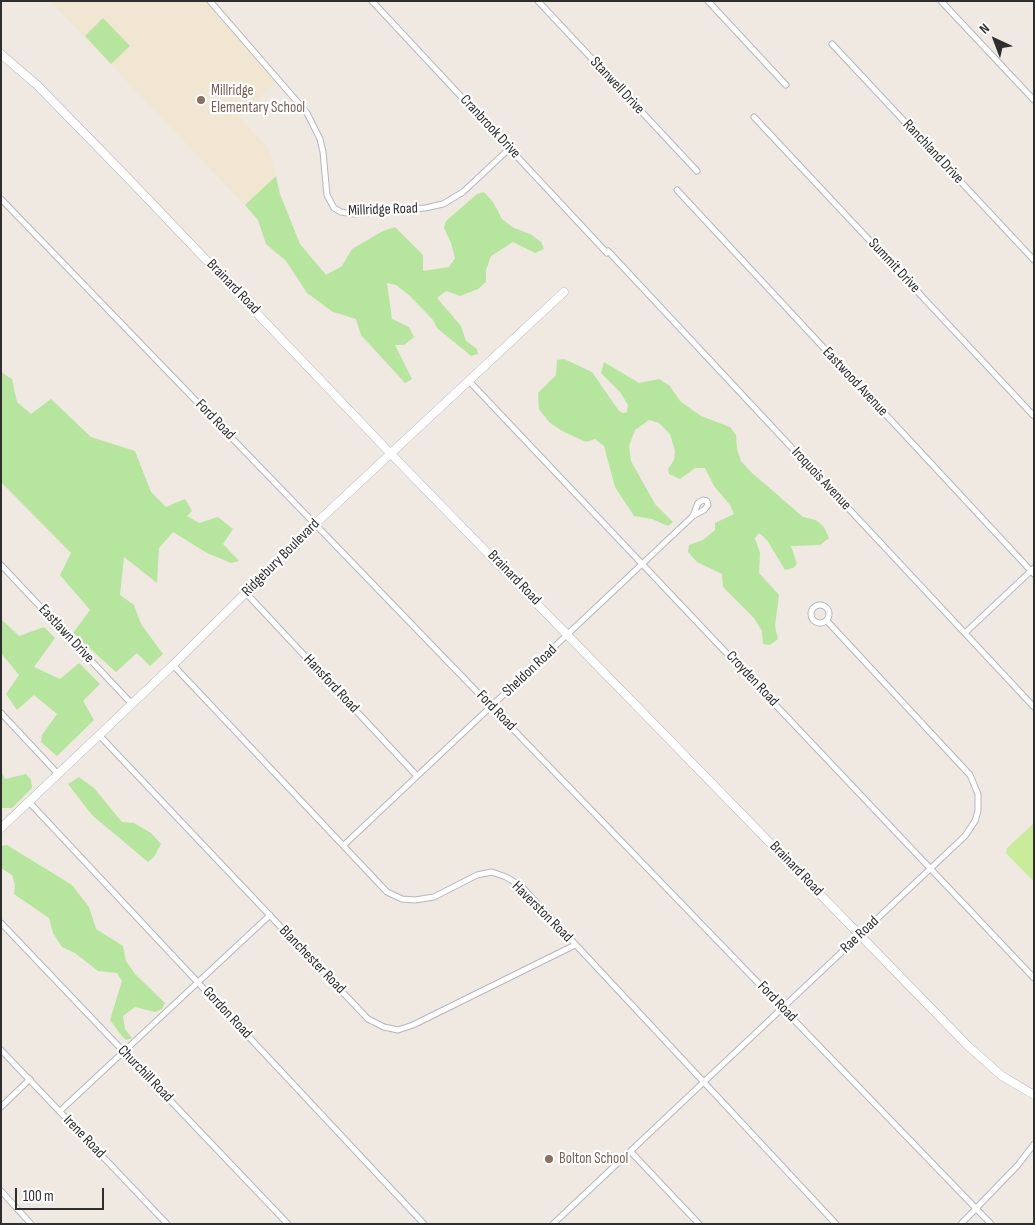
<!DOCTYPE html>
<style>
body{margin:0}
#map{position:relative;width:1035px;height:1225px;overflow:hidden;background:#efe9e1;font-family:"Sofia Sans Condensed",sans-serif}
canvas{display:block}
.frame{position:absolute;inset:0;border:2px solid #2e2e2e;pointer-events:none}
.north{position:absolute;left:970px;top:15px;width:50px;height:50px;-webkit-text-stroke:4px #fff;paint-order:stroke;rotate:317deg;font-size:14px;font-weight:700;line-height:20px;text-align:center;color:#2e2e2e}
.north::after{content:'';display:block;margin:auto;width:18px;height:22px;background:#2e2e2e;clip-path:polygon(50% 0,100% 100%,50% 72%,0 100%)}
.scale{position:absolute;left:15px;top:1188px;width:89px;height:22px;box-sizing:border-box;border:2px solid #2e2e2e;border-top:0;padding-left:6px;font-size:15px;line-height:18px;white-space:nowrap;color:#2e2e2e;-webkit-text-stroke:4px #fff;paint-order:stroke}
</style>
<div id="map">
<canvas width="1035" height="1225"></canvas>
<div class="frame"></div>
<div class="north">N</div>
<div class="scale">100 m</div>
</div>
<script>
const ctx = document.querySelector('canvas').getContext('2d');
ctx.lineJoin = 'round';
function fill(path, color) { ctx.fillStyle = color; ctx.fill(path, 'evenodd'); }
const poly = rows => new Path2D(rows.map(r => 'M' + r).join(''));
function trace(path, color, width, dash) { ctx.strokeStyle = color; ctx.lineWidth = width; ctx.lineCap = dash ? 'butt' : 'round'; ctx.setLineDash(dash || []); ctx.stroke(path); }
function label(font, color, halo, rows, align = 'center') {
  ctx.font = font + ' "Sofia Sans Condensed",sans-serif'; ctx.lineWidth = 4.5; ctx.setLineDash([]); ctx.textBaseline = 'middle'; ctx.strokeStyle = halo; ctx.fillStyle = color; for (const [text, x, y, turn = 0] of rows) {
    ctx.save(); ctx.translate(x, y); ctx.rotate((+turn || 0) * Math.PI / 180); ctx.textAlign = isNaN(turn) ? turn : align; if (halo) ctx.strokeText(text, 0, 0); ctx.fillText(text, 0, 0); ctx.restore();
  }
}
fill(poly([
 [50,1,210,1,278,80,239,117,270,150,276,176,245,205]
]), '#f0e6d1');
fill(poly([
 [103,18,130,46,111,64,85,36],
 [276,176,280,194,300,244,326,275,342,266,352,249,383,231,395,227,423,255,423,271,449,267,455,258,451,243,444,228,446,221,477,194,484,192,493,202,502,219,514,228,530,234,541,242,544,249,535,253,513,242,491,256,486,270,486,282,478,289,460,296,446,291,437,298,461,326,466,341,477,349,478,354,471,356,437,328,433,320,410,296,396,285,387,283,392,319,409,327,414,337,404,345,395,345,412,379,405,383,361,335,356,319,333,312,307,293,286,261,266,244,258,220,245,205],
 [564,359,592,372,619,411,623,413,627,412,628,405,620,392,601,373,604,362,639,383,659,379,670,386,680,401,701,416,730,427,736,435,737,449,741,461,751,472,803,517,816,520,824,527,829,538,820,545,791,546,797,564,793,568,785,570,767,540,759,533,755,538,760,553,759,573,779,595,775,626,778,639,770,645,763,644,762,631,754,618,723,587,722,574,697,562,688,552,689,545,703,540,715,530,715,523,734,514,730,505,714,486,705,468,695,468,680,479,669,474,668,469,674,460,675,451,670,434,659,423,649,420,635,430,629,446,631,461,655,504,673,522,668,526,652,519,634,516,615,487,604,446,595,439,586,442,562,431,549,422,539,409,538,393,556,375,557,360],
 [1,372,12,379,17,402,31,414,51,399,91,437,135,451,151,492,166,507,185,499,192,511,187,516,199,523,218,517,233,529,223,544,239,561,231,563,207,553,173,532,159,548,157,583,124,557,120,595,134,605,141,624,163,654,150,666,137,653,116,672,73,633,90,610,60,575,71,553,1,482],
 [1,619,19,636,44,627,55,638,34,667,60,679,79,663,100,684,83,701,94,720,57,756,41,742,42,735,57,714,34,695,17,710,6,694,19,675,1,653],
 [1,771,5,779,26,774,31,780,32,788,12,808,1,808],
 [79,777,94,788,122,822,134,823,151,833,161,844,154,857,148,862,92,815,68,784],
 [7,845,72,885,89,907,96,929,123,946,126,961,135,974,165,1003,162,1009,155,1012,135,1007,123,1016,125,1029,132,1038,126,1040,121,1035,110,1020,122,981,117,973,98,971,75,953,62,947,53,933,49,918,14,894,15,885,12,875,1,868,1,846]
]), '#b6e59e');
fill(poly([
 [1034,823,1034,882,1006,853,1007,848]
]), '#c9ec9a');
const street = poly([
 [210,1,307,113,320,139,323,152,327,195,334,208,341,212,353,214,425,208,443,204,463,192,510,148],
 [372,1,607,253],
 [538,1,697,171],
 [708,1,786,85],
 [941,1,1034,100],
 [832,44,1034,260],
 [754,117,1034,416],
 [677,190,1034,574],
 [1,199,991,1224],
 [608,251,1034,707],
 [469,381,1034,978],
 [1,565,131,703],
 [246,593,417,776],
 '811 614a9 9 0 1 1 18 0a9 9 0 1 1-18 0Z',
 [965,633,1034,568],
 [173,665,387,892,402,899,415,900,434,897,477,875,492,872,506,877,521,886,836,1224],
 [1,713,58,774],
 [99,735,368,1019,384,1027,398,1030,413,1025,575,945],
 [29,802,424,1224],
 [344,845,693,516,704,510,708,505,707,501,703,500,698,503,693,516],
 [1,923,288,1224],
 [1,1050,167,1224],
 [1,1107,30,1079],
 [60,1111,270,915],
 [631,1152,699,1224],
 [1,1191,31,1224],
 [553,1224,965,836,975,821,978,811,978,794,970,775,827,621],
 [961,1224,1018,1165,1034,1144]
]);
const secondary = poly([
 [1,54,37,85,127,177,391,454,968,1046,1002,1076,1034,1095],
 [1,828,173,665,314,525,564,292]
]);
trace(street, '#b4b7c1', 7);
trace(secondary, '#b4b7c1', 9);
trace(street, '#fff', 5);
trace(secondary, '#fff', 8);
for (const [x, y, r, color] of [
 [201,100,5,"#8d6e63"],
 [549,1159,5,"#8d6e63"]
]) { const dot = new Path2D(); dot.arc(x, y, r, 0, 2 * Math.PI); ctx.fillStyle = color; ctx.fill(dot); trace(dot, '#fff', 2); }
label('15px', '#2e2e2e', '#fff', [
 ["Stanwell Drive",617,86,47],
 ["Cranbrook Drive",490,127,47],
 ["Ranchland Drive",933,152,47],
 ["Millridge Road",383,210,-2],
 ["Summit Drive",894,266,47],
 ["Brainard Road",233,287,46],
 ["Eastwood Avenue",855,382,47],
 ["Ford Road",215,420,46],
 ["Iroquois Avenue",821,479,47],
 ["Ridgebury Boulevard",281,558,-45],
 ["Brainard Road",514,578,46],
 ["Eastlawn Drive",66,634,47],
 ["Sheldon Road",530,671,-43],
 ["Croyden Road",752,679,47],
 ["Hansford Road",331,684,47],
 ["Ford Road",496,711,46],
 ["Brainard Road",796,869,46],
 ["Haverston Road",542,912,45],
 ["Rae Road",860,935,-43],
 ["Blanchester Road",312,960,46],
 ["Ford Road",777,1002,46],
 ["Gordon Road",227,1013,47],
 ["Churchill Road",145,1074,46],
 ["Irene Road",84,1137,46]
]);
label('15px', '#785e54', '#fff', [
 ["Millridge",211,91],
 ["Elementary School",211,108],
 ["Bolton School",559,1159]
], 'left');
</script>
